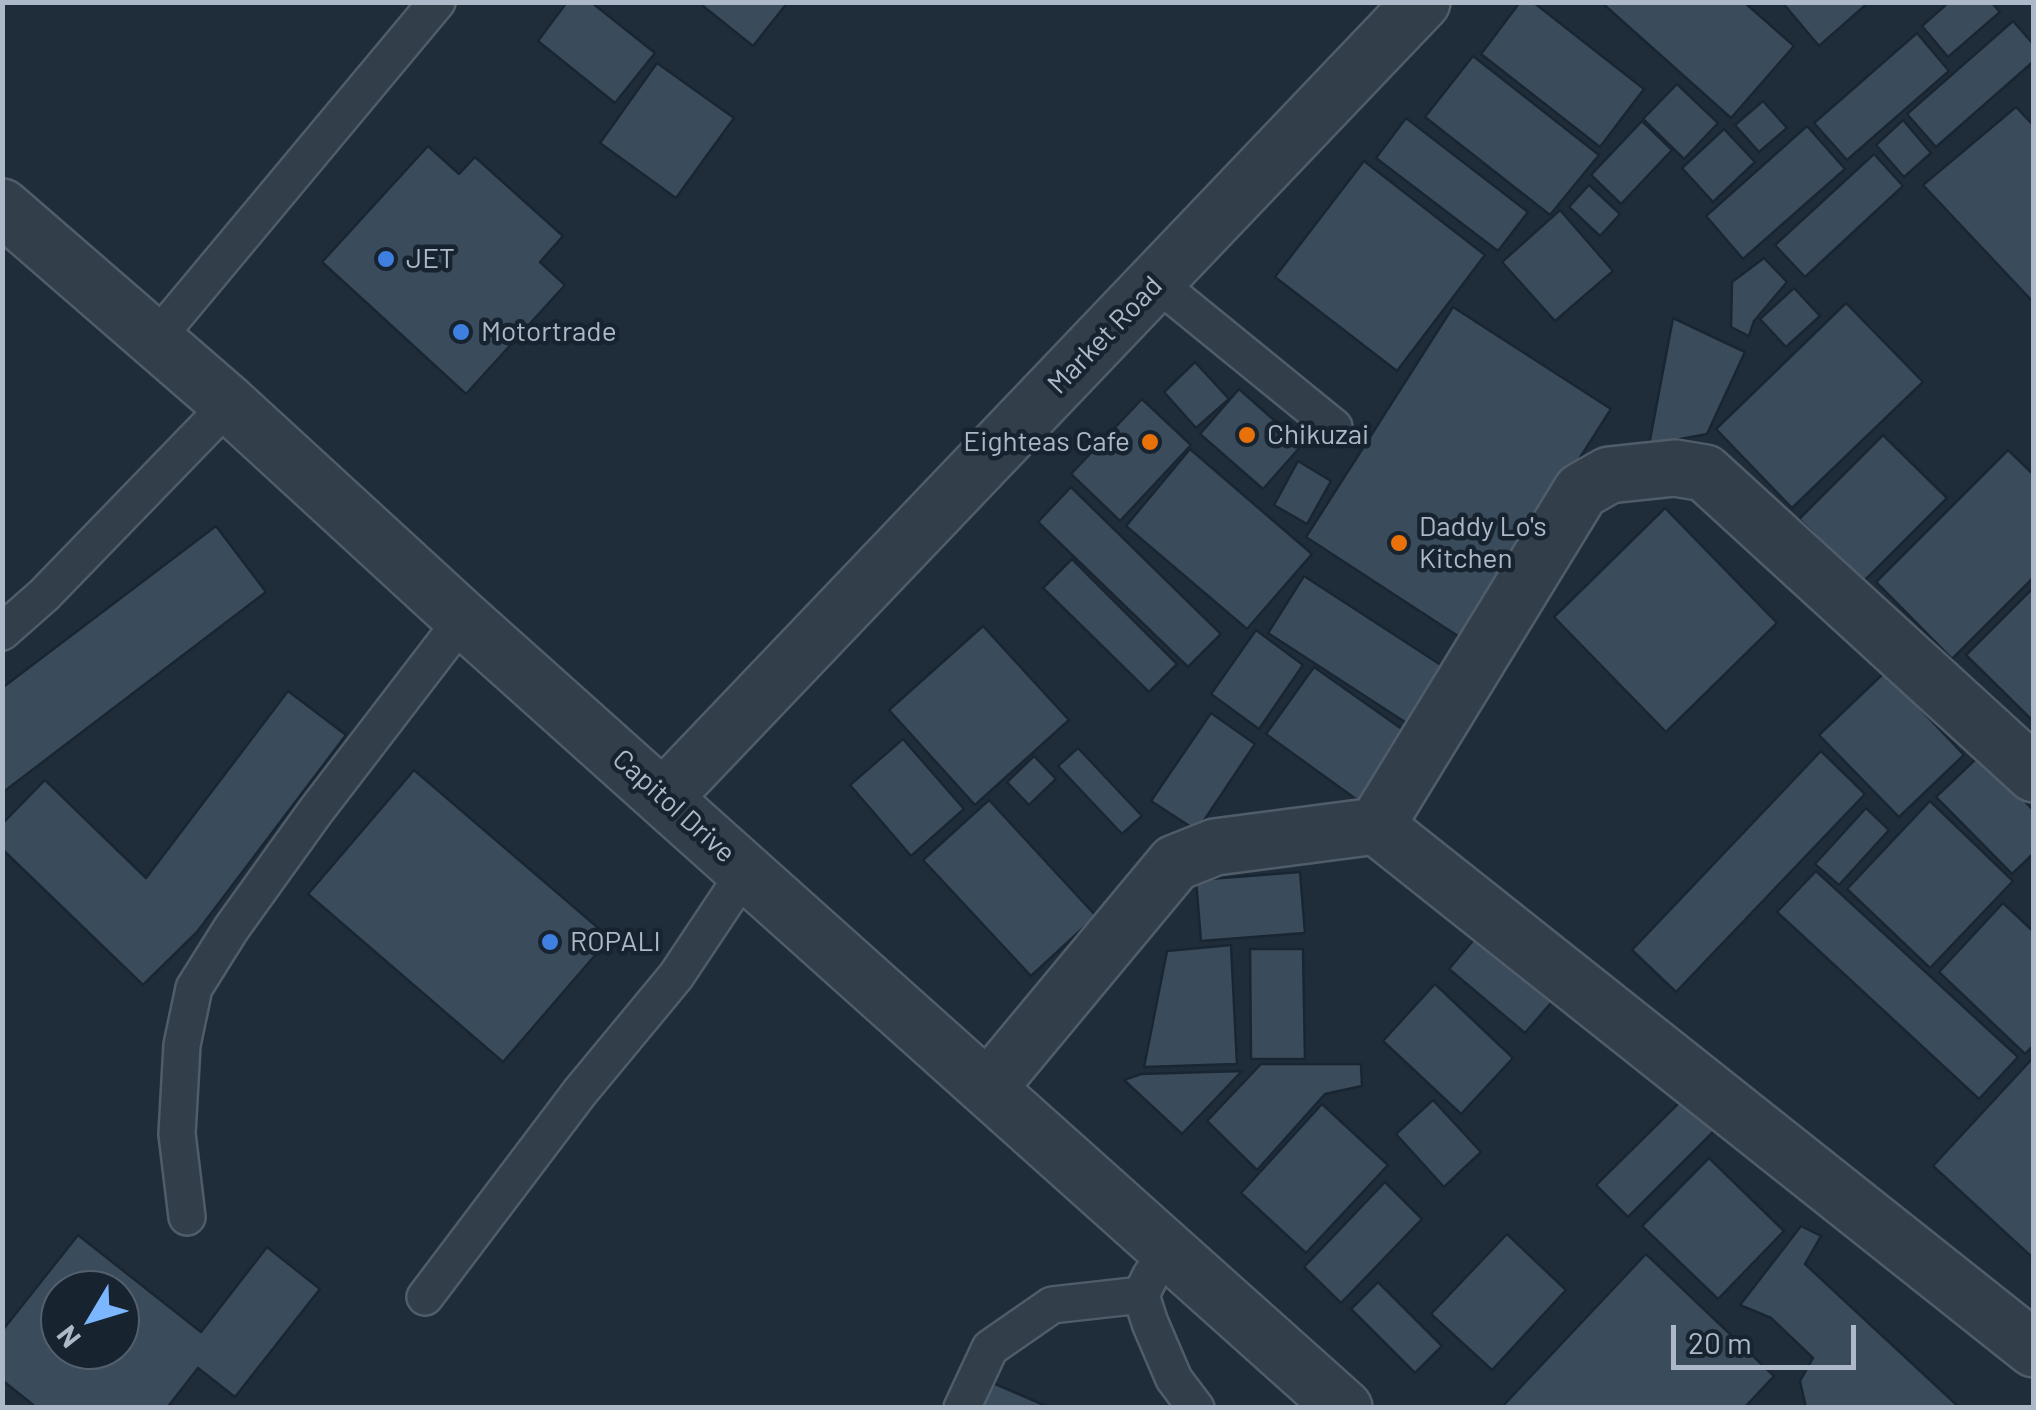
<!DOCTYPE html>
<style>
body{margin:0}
#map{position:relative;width:2036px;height:1410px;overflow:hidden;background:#1f2d3b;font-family:Barlow,sans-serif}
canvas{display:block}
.frame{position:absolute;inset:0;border:5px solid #adb9c8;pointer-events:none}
.north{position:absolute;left:40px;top:1270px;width:100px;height:100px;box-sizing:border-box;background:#182330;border:2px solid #545f6d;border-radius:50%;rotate:232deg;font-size:28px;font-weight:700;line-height:40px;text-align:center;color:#adb9c8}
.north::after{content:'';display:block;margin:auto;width:35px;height:45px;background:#7bb6ff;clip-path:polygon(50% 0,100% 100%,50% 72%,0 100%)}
.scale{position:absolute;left:1671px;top:1325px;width:185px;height:45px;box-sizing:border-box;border:5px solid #adb9c8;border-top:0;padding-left:12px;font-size:30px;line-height:35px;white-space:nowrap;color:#adb9c8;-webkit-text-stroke:8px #182330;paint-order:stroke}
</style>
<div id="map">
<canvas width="2036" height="1410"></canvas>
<div class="frame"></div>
<div class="north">N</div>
<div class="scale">20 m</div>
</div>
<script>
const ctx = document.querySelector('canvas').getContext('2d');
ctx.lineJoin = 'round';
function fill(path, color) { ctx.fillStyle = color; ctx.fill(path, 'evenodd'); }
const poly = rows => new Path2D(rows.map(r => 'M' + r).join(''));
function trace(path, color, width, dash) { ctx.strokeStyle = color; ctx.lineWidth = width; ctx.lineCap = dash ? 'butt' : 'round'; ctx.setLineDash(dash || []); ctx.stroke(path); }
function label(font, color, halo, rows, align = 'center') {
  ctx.font = font + ' Barlow,sans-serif'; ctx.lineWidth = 9; ctx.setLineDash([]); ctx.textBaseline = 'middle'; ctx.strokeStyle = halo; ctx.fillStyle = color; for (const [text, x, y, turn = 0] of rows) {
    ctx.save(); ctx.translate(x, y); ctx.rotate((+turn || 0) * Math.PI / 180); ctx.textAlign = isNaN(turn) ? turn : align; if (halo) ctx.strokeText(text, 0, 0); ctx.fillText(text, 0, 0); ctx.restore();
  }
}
const building = poly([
 [567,2,591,2,655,53,615,103,538,41,567,2],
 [698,2,788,2,753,46,698,2],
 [1520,2,1533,2,1644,89,1600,147,1481,54,1520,2],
 [1601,2,1744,2,1794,46,1731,118,1601,2],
 [1782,2,1869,2,1819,46,1782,2],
 [1949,2,1991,2,2000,12,1948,57,1922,26,1949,2],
 [2013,21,2034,45,2034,61,1936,147,1907,114,2013,21],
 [1917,33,1949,71,1847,160,1814,123,1917,33],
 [1473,56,1599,155,1550,215,1425,117,1473,56],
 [657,63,734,118,676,198,600,143,657,63],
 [1677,84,1718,123,1684,159,1643,119,1677,84],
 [1763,101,1787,128,1759,152,1735,125,1763,101],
 [2016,107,2034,126,2034,303,1923,185,2016,107],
 [1406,118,1528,212,1498,251,1376,158,1406,118],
 [1903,120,1931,153,1904,177,1876,145,1903,120],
 [1642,121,1672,150,1621,204,1591,175,1642,121],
 [1807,126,1845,169,1743,259,1706,216,1807,126],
 [1724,129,1755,162,1713,202,1682,168,1724,129],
 [428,146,459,174,475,157,563,236,540,262,565,285,466,394,322,262,428,146],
 [1874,154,1903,186,1805,277,1775,245,1874,154],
 [1364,161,1485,255,1397,371,1275,277,1364,161],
 [1589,185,1620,214,1600,236,1569,207,1589,185],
 [1560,210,1613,271,1555,321,1502,262,1560,210],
 [1764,258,1787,282,1754,321,1749,336,1731,327,1732,282,1764,258],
 [1794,288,1820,316,1786,347,1760,319,1794,288],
 [1846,303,1923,382,1792,508,1716,429,1846,303],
 [1453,307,1611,409,1464,640,1306,537,1453,307],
 [1673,318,1745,352,1707,434,1649,445,1673,318],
 [1195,362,1229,399,1196,428,1164,392,1195,362],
 [1239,389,1302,445,1263,489,1200,434,1239,389],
 [1142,399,1191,445,1120,521,1071,474,1142,399],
 [1883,435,1947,498,1863,582,1799,519,1883,435],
 [1190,449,1312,554,1247,629,1126,526,1190,449],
 [2008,450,2034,475,2034,577,1952,659,1876,582,2008,450],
 [1298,461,1331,481,1307,524,1274,505,1298,461],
 [1071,487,1221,634,1188,667,1038,522,1071,487],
 [1665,508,1777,623,1666,732,1554,617,1665,508],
 [216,526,266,592,2,793,2,688,216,526],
 [1072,559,1177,664,1149,692,1043,588,1072,559],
 [1304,576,1444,667,1408,724,1268,633,1304,576],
 [2034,587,2034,722,1966,655,2034,587],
 [983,626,1069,720,975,805,889,710,983,626],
 [1256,630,1303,665,1259,729,1211,694,1256,630],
 [1314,667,1409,734,1360,802,1266,734,1314,667],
 [1885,672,1964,755,1899,817,1819,735,1885,672],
 [288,691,346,735,197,932,143,985,2,849,2,824,45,780,146,878,288,691],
 [1211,713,1255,744,1197,831,1151,801,1211,713],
 [903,739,964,809,911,856,850,785,903,739],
 [1078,748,1142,816,1122,834,1058,766,1078,748],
 [1821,751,1865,794,1676,992,1632,950,1821,751],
 [1980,755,2034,811,2034,853,2012,874,1936,797,1980,755],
 [1034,756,1056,779,1029,805,1007,782,1034,756],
 [414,770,610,938,503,1062,308,894,414,770],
 [989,800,1096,916,1031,976,923,860,989,800],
 [1930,801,2013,881,1930,968,1847,889,1930,801],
 [1866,808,1889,830,1839,885,1815,864,1866,808],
 [1816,871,2018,1057,1979,1099,1777,912,1816,871],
 [1300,872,1305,933,1201,941,1196,880,1300,872],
 [2003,903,2034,932,2034,1045,2025,1054,1939,972,2003,903],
 [1487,924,1563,989,1525,1033,1449,969,1487,924],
 [1231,945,1237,1064,1144,1067,1167,951,1231,945],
 [1250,949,1303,949,1305,1059,1251,1059,1250,949],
 [1435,984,1513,1058,1461,1114,1383,1041,1435,984],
 [2031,1060,2034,1063,2034,1259,1933,1166,2031,1060],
 [1261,1064,1361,1064,1362,1086,1325,1094,1257,1170,1207,1121,1261,1064],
 [1242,1071,1182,1134,1124,1080,1141,1074,1242,1071],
 [1690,1092,1722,1123,1628,1217,1596,1185,1690,1092],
 [1433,1100,1481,1152,1444,1187,1396,1134,1433,1100],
 [1322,1104,1388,1165,1306,1253,1241,1193,1322,1104],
 [1709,1158,1784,1231,1718,1299,1642,1226,1709,1158],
 [1385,1182,1422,1219,1341,1303,1304,1267,1385,1182],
 [1801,1226,1821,1236,1805,1264,1960,1408,1806,1408,1800,1381,1813,1358,1771,1318,1740,1305,1801,1226],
 [1507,1234,1566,1290,1492,1370,1431,1314,1507,1234],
 [78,1235,201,1332,267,1247,320,1289,235,1397,198,1368,167,1408,37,1408,2,1380,2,1331,78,1235],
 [60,1290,120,1290,120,1350,60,1350,60,1290],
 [1646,1254,1774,1376,1744,1408,1501,1408,1646,1254],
 [1378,1282,1442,1346,1415,1373,1351,1309,1378,1282],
 [993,1383,1051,1408,982,1408,993,1383]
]);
fill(building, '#3a4b5b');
trace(building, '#1a2532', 2.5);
const service = poly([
 [1156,282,1334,427],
 [155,340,437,2],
 [2,632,44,595,229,404],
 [187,1217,177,1134,182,1045,194,988,231,929,315,812,463,619],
 [1151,1275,1141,1295,1150,1323,1174,1379,1196,1408],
 [425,1297,580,1092,676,976,746,871],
 [962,1408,990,1348,1052,1305,1141,1295]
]);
const minor = poly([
 [1376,826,1581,491,1609,475,1675,468,1705,473,2034,774],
 [988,1088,1175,863,1215,847,1376,826,2034,1349]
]);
const tertiary = poly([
 [2,207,229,404,463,619,1344,1408],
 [664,797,1422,2]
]);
trace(service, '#505c69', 40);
trace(minor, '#505c69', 60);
trace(tertiary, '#505c69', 60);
trace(service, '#333e4b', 35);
trace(minor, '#333e4b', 55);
trace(tertiary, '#333e4b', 55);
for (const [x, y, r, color] of [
 [386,259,10,"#3f7fe0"],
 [461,332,10,"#3f7fe0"],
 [1247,435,10,"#e8710a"],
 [1150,442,10,"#e8710a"],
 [1399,543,10,"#e8710a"],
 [550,942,10,"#3f7fe0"]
]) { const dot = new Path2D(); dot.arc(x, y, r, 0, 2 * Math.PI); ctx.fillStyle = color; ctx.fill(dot); trace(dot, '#182330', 4); }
label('28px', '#adb9c8', '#182330', [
 ["JET",406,259],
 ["Motortrade",481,332],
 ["Chikuzai",1267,435],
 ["Eighteas Cafe",1130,442,"right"],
 ["Daddy Lo's",1419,527],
 ["Kitchen",1419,559],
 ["ROPALI",570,942]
], 'left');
label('28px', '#adb9c8', '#182330', [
 ["Market Road",1105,335,-46],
 ["Capitol Drive",674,806,42]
]);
</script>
